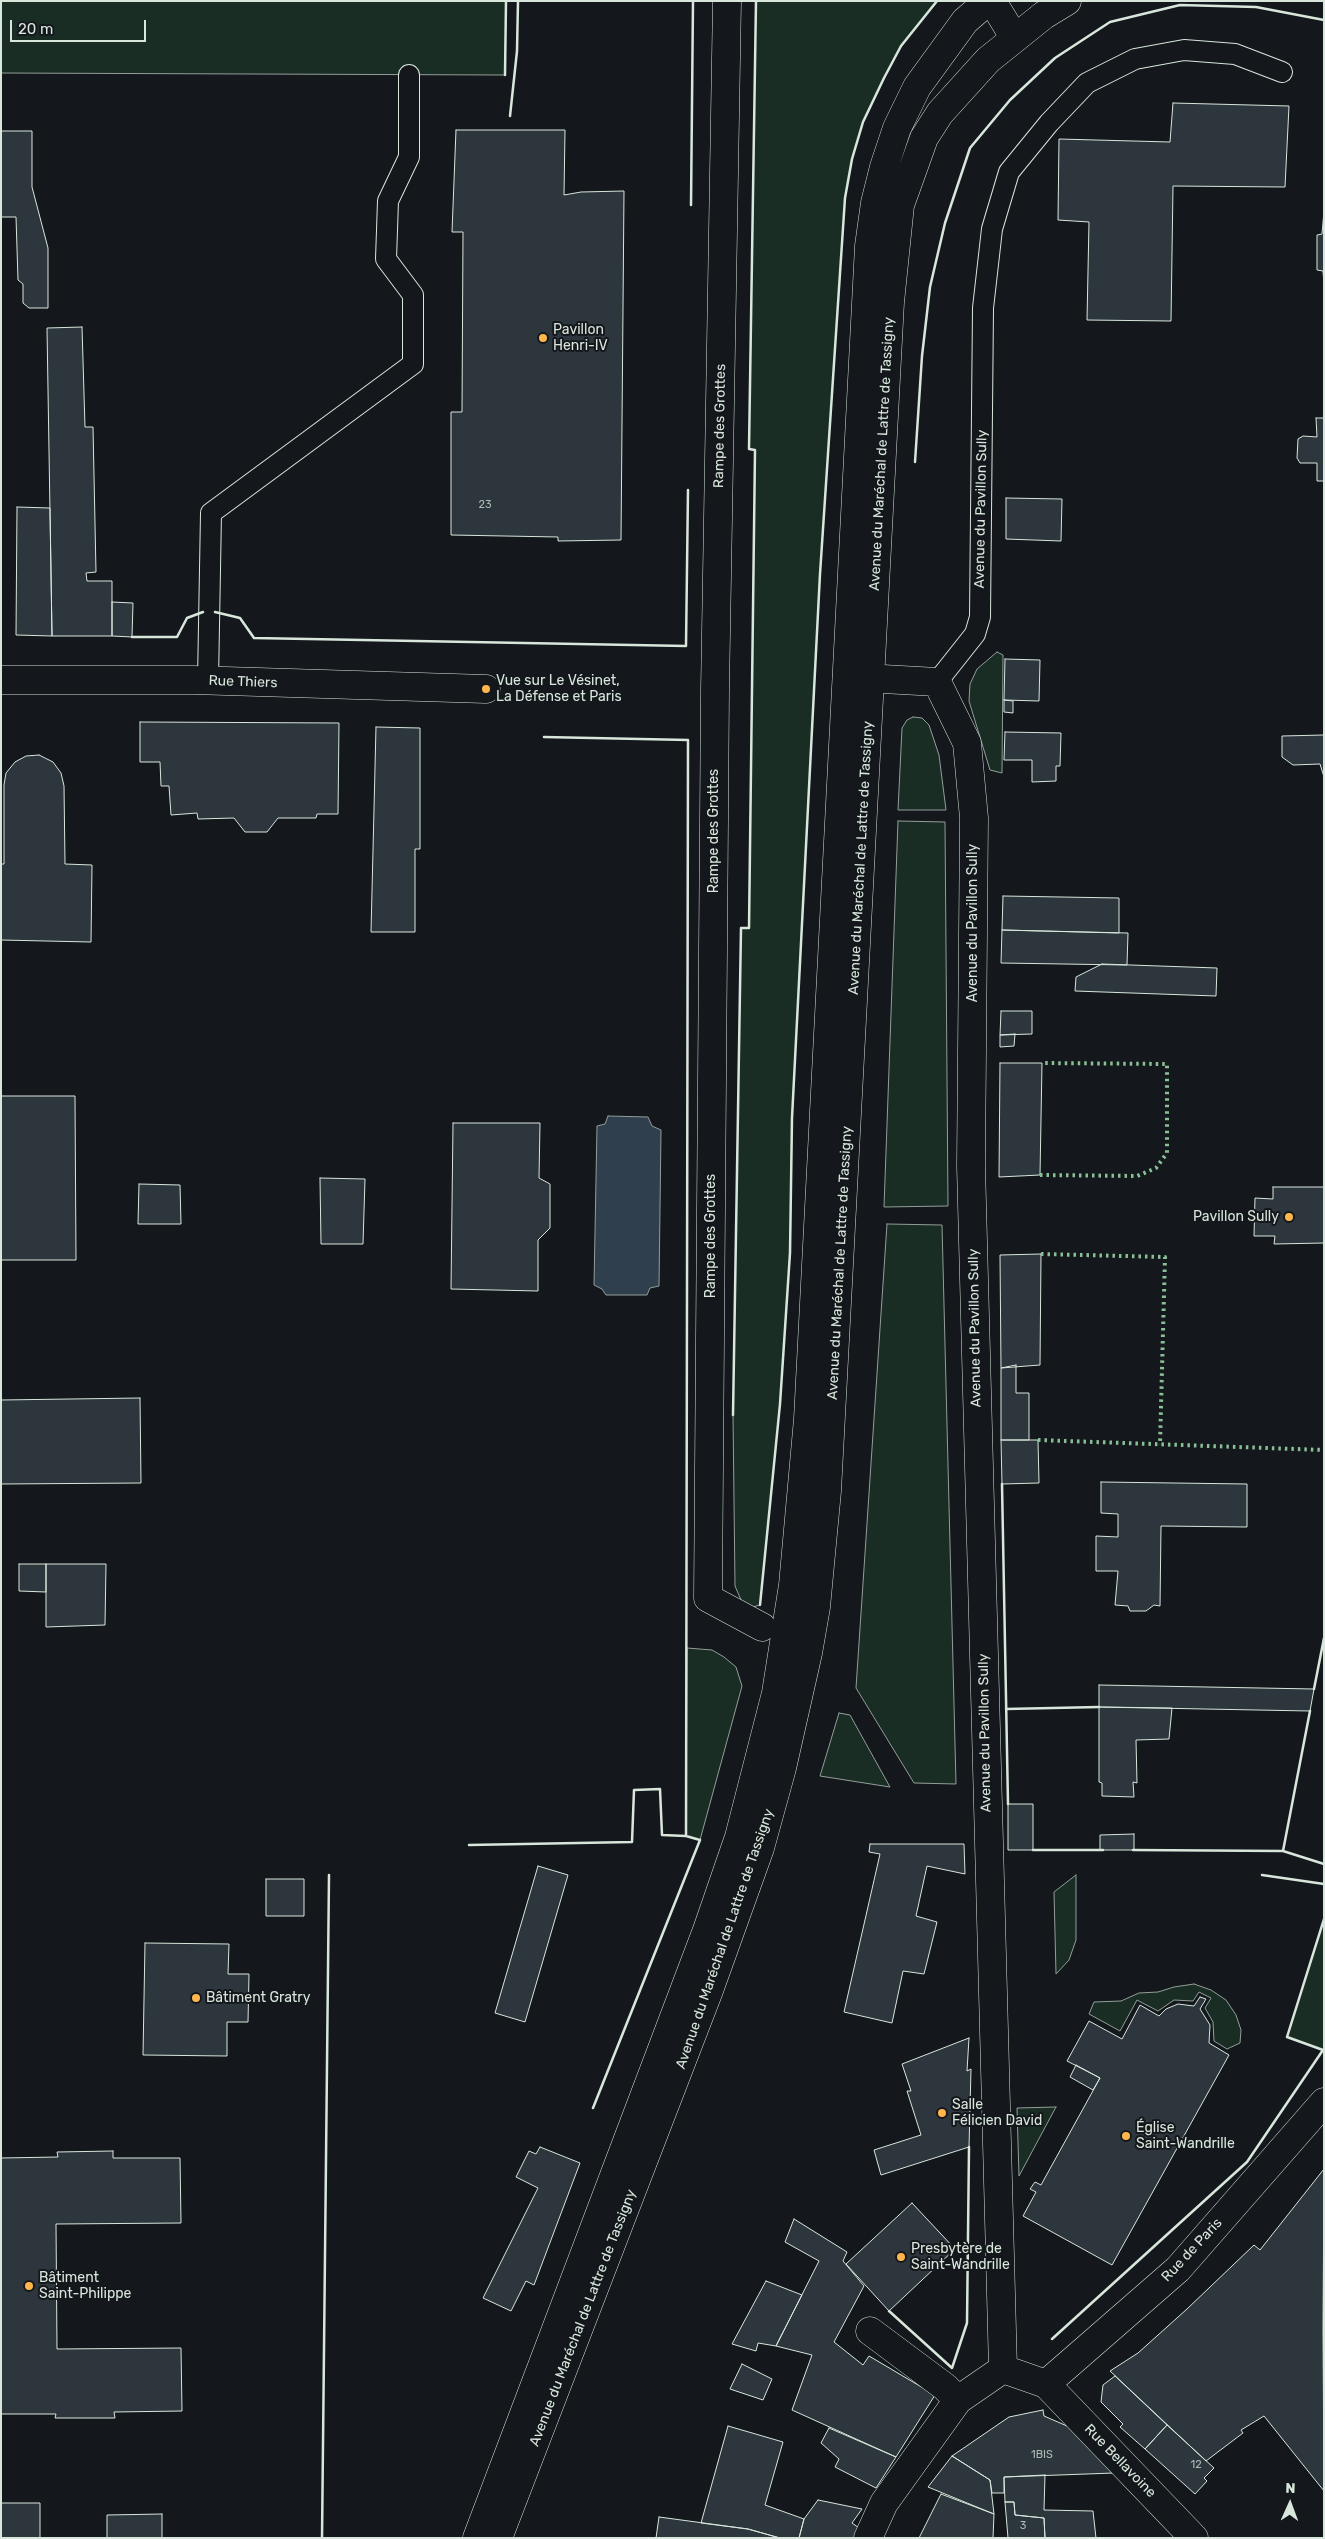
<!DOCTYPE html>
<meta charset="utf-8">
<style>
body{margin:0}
#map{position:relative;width:1325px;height:2539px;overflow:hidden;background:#14181c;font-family:Rubik,sans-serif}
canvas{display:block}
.frame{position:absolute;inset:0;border:2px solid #d8e6dc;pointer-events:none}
.north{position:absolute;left:1265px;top:2479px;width:50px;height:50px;-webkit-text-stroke:4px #14181c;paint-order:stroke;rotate:2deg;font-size:14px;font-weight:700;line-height:20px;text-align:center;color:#d8e6dc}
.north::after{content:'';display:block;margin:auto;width:18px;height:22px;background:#d8e6dc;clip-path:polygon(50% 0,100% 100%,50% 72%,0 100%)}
.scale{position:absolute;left:10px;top:20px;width:136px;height:22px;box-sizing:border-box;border:2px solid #d8e6dc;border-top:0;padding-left:6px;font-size:15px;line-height:18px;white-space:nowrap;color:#d8e6dc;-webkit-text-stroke:4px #14181c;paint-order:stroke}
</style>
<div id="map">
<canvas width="1325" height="2539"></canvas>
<div class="frame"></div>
<div class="north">N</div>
<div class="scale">20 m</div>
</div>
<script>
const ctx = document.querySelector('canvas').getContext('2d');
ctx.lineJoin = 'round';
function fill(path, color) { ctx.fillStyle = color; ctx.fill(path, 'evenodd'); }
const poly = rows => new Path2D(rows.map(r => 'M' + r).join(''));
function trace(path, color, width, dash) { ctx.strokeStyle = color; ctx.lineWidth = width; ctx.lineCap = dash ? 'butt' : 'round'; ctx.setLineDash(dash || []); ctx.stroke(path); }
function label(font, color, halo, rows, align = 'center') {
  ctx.font = font + ' Rubik,sans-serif'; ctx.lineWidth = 4; ctx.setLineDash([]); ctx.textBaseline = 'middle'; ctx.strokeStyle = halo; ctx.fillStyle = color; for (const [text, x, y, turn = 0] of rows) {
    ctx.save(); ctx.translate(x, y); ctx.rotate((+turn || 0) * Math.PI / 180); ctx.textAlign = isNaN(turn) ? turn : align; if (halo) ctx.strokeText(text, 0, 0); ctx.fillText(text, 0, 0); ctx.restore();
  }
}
const green = poly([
 [1,1,506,1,505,75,1,73,1,1],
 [756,1,937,1,901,46,884,78,863,122,852,159,845,199,820,574,792,1118,790,1253,780,1404,760,1605,745,1609,735,1586,733,1415,741,928,749,928,755,450,749,449,756,1],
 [997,652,1003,655,1002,773,990,770,969,701,970,684,977,669,997,652],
 [913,717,922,718,929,725,939,755,946,810,898,810,902,728,907,720,913,717],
 [898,821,945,822,948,1206,884,1207,898,821],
 [887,1224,942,1225,956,1784,914,1783,856,1688,887,1224],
 [687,1648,712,1650,724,1657,736,1667,742,1686,700,1840,686,1836,687,1648],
 [839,1713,850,1715,890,1787,820,1776,839,1713],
 [1076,1875,1076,1940,1069,1960,1056,1974,1054,1892,1076,1875],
 [1324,1919,1324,2049,1323,2050,1287,2037,1324,1919],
 [1194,1984,1211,1990,1226,2000,1236,2015,1241,2030,1240,2043,1227,2049,1214,2041,1213,2022,1205,2008,1211,1998,1199,1992,1193,2001,1174,2000,1158,2011,1137,2000,1120,2031,1089,2014,1094,2002,1121,2001,1139,1993,1158,1992,1174,1987,1194,1984],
 [1056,2107,1019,2176,1017,2108,1056,2107]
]);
fill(green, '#1a2d24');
trace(green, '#939e99', 1);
const water = poly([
 [608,1116,648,1117,652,1126,661,1130,659,1286,650,1288,647,1295,606,1295,602,1289,594,1285,597,1126,605,1124,608,1116]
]);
fill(water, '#2f3f4d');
trace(water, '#939e99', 1);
const building = poly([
 [1173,103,1289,106,1285,187,1173,186,1171,321,1087,320,1089,222,1058,220,1059,139,1170,142,1173,103],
 [456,130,565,130,564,195,581,192,624,191,621,540,558,541,558,537,451,535,451,412,462,412,463,232,452,232,456,130],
 [1,131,32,131,32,187,48,248,48,308,29,308,23,303,23,284,18,280,16,217,1,217,1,131],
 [1324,211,1324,285,1323,271,1317,270,1317,235,1322,234,1324,211],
 [82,327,85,427,93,427,96,572,86,573,87,581,112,581,112,636,52,636,47,328,82,327],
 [1316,418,1324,418,1324,481,1317,481,1317,463,1300,463,1297,458,1298,439,1303,436,1317,437,1316,418],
 [1006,498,1062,499,1061,541,1006,539,1006,498],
 [17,507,50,508,52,636,16,635,17,507],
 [112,602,133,603,132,637,112,636,112,602],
 [1005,659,1040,660,1039,701,1004,700,1005,659],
 [1004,700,1013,701,1013,713,1004,712,1004,700],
 [140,722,339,723,338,814,317,814,316,818,278,818,267,832,245,832,234,818,198,819,197,813,171,815,169,786,161,786,160,762,140,762,140,722],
 [376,727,420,728,420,849,415,849,415,932,371,932,376,727],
 [1005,732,1061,733,1060,766,1056,766,1056,781,1032,782,1032,760,1004,760,1005,732],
 [1324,735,1324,777,1320,764,1293,765,1282,757,1282,736,1324,735],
 [39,755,53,762,61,773,64,786,65,864,92,865,91,942,1,940,1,864,4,864,4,785,6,773,15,762,26,756,39,755],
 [1003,896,1119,898,1119,933,1002,930,1003,896],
 [1002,930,1128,933,1127,965,1001,963,1002,930],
 [1102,964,1217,968,1216,996,1075,991,1076,977,1102,964],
 [1001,1011,1032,1011,1032,1034,1000,1035,1001,1011],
 [1015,1034,1014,1046,1000,1047,1000,1035,1015,1034],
 [1000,1063,1042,1063,1040,1175,999,1177,1000,1063],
 [1,1096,75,1096,76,1260,1,1260,1,1096],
 [453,1123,540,1123,539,1178,550,1184,550,1228,538,1240,538,1291,451,1289,453,1123],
 [320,1178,365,1179,363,1244,321,1244,320,1178],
 [139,1184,180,1185,181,1224,138,1224,139,1184],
 [1273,1187,1324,1187,1324,1243,1274,1244,1275,1236,1254,1236,1255,1198,1273,1199,1273,1187],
 [1041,1254,1040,1365,1001,1368,1000,1255,1041,1254],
 [1016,1365,1016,1393,1029,1393,1029,1440,1001,1440,1001,1368,1016,1365],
 [140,1398,141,1483,1,1484,1,1400,140,1398],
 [1001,1440,1038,1440,1039,1483,1002,1484,1001,1440],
 [1101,1482,1247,1484,1247,1527,1161,1526,1160,1606,1154,1605,1146,1611,1130,1611,1128,1606,1115,1605,1118,1571,1096,1571,1096,1536,1118,1537,1118,1514,1101,1513,1101,1482],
 [19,1564,46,1564,46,1592,19,1591,19,1564],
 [46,1564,106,1564,105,1625,46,1627,46,1564],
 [1099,1685,1314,1689,1310,1711,1099,1707,1099,1685],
 [1099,1707,1172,1708,1169,1739,1136,1740,1137,1783,1133,1782,1134,1797,1102,1796,1102,1783,1099,1782,1099,1707],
 [1008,1804,1033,1804,1033,1850,1008,1850,1008,1804],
 [1134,1834,1134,1850,1100,1850,1100,1835,1134,1834],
 [870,1844,964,1844,965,1874,927,1866,916,1916,937,1922,924,1974,903,1971,892,2023,844,2012,880,1854,869,1852,870,1844],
 [538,1866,568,1875,525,2022,495,2013,538,1866],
 [266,1879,304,1879,304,1916,266,1916,266,1879],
 [145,1943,229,1944,228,1974,249,1974,248,2022,227,2022,227,2056,143,2055,145,1943],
 [1200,1997,1206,1999,1200,2009,1210,2025,1209,2043,1229,2055,1112,2265,1023,2216,1036,2192,1030,2189,1035,2182,1041,2185,1100,2078,1067,2061,1089,2021,1122,2039,1140,2005,1159,2016,1166,2009,1178,2004,1194,2006,1200,1997],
 [969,2038,967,2071,971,2069,969,2147,881,2175,874,2150,921,2135,907,2091,911,2091,902,2064,969,2038],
 [1076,2065,1100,2078,1093,2090,1070,2077,1076,2065],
 [540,2147,580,2163,534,2285,526,2281,511,2311,483,2298,538,2188,516,2177,529,2151,536,2154,540,2147],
 [113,2151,113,2158,180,2158,181,2223,56,2224,57,2349,181,2348,182,2411,114,2412,115,2418,55,2418,56,2414,1,2414,1,2158,58,2157,57,2152,113,2151],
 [1324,2169,1323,2330,1324,2491,1264,2416,1241,2430,1243,2433,1206,2461,1110,2371,1138,2353,1187,2309,1254,2245,1260,2250,1324,2169],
 [912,2203,955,2249,889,2311,846,2264,912,2203],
 [794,2219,847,2252,843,2261,864,2286,834,2342,863,2365,869,2356,935,2395,896,2457,792,2410,812,2355,776,2346,819,2261,785,2242,794,2219],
 [766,2281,802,2295,776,2346,758,2343,756,2351,732,2344,766,2281],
 [742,2364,772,2379,763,2400,730,2389,742,2364],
 [1115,2376,1167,2425,1145,2449,1120,2427,1123,2424,1101,2402,1103,2385,1115,2376],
 [1043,2410,1044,2416,1067,2426,1114,2473,1004,2477,1004,2493,992,2493,990,2480,952,2456,1009,2417,1043,2410],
 [1167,2425,1214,2468,1204,2478,1207,2481,1195,2494,1145,2449,1167,2425],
 [728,2426,783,2442,765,2505,804,2519,799,2538,780,2538,748,2529,701,2523,728,2426],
 [829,2428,896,2457,876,2488,835,2467,839,2459,821,2443,829,2428],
 [952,2456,990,2480,994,2514,928,2487,952,2456],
 [1045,2475,1044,2510,1093,2511,1096,2538,1045,2538,1044,2518,1015,2515,1014,2502,1005,2502,1004,2477,1045,2475],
 [941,2494,994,2514,993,2538,919,2538,941,2494],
 [818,2500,862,2509,852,2523,862,2530,857,2538,799,2538,804,2519,818,2500],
 [1005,2502,1014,2502,1015,2515,1044,2518,1045,2538,1008,2538,1005,2502],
 [1,2503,40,2503,40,2538,1,2538,1,2503],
 [162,2514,162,2538,107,2538,107,2515,162,2514],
 [659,2517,748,2529,780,2538,656,2538,659,2517]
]);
fill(building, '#2c363c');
trace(building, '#d8e6dc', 1);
const lane = poly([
 [208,681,211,513,413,364,413,295,386,259,388,201,409,157,409,75],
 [937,682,975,634,980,617,983,308,992,229,1009,172,1049,123,1087,83,1135,59,1184,50,1235,54,1282,72]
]);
const street = poly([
 [727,1,715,690,708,1598,762,1627],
 [992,1,1014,37],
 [847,677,937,682,967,743,974,818,971,1166,1003,2369],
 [1,680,193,680,486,689],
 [870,2331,945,2387,958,2400],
 [1046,2384,1178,2269,1324,2102],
 [868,2538,884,2503,958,2400,1003,2369,1046,2384,1194,2538]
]);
const secondary = poly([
 [477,2538,707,1930,739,1837,776,1693,793,1585,808,1419,869,246,875,203,884,167,897,128,917,87,965,21,988,1],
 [498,2538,708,1993,760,1848,782,1768,808,1653,816,1607,827,1491,890,302,900,205,924,138,940,113,988,60,1044,15,1067,1]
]);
trace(lane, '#d8e6dc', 22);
trace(street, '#d8e6dc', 29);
trace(secondary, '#d8e6dc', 29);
trace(lane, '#14181c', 20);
trace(street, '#14181c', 28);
trace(secondary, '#14181c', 28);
trace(poly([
 [1040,1175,1137,1176,1156,1168,1167,1153,1167,1064,1042,1063],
 [1041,1254,1165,1257,1160,1445],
 [1038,1440,1324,1450]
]), '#8ac095', 4, [2.5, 4]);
trace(poly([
 [505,75,506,1],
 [510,116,517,51,518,1],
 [691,205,693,1],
 [915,462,922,356,930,287,945,223,970,148,1010,100,1055,58,1110,22,1180,5,1256,7,1324,20],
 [215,612,240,618,254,638,686,646,688,490],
 [132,637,177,637,187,618,203,612],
 [733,1415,741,928,749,928,755,450,749,449,756,1],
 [1002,1484,1008,1804],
 [760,1605,780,1404,790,1253,792,1118,820,574,845,198,852,159,863,122,884,78,901,46,937,1],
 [1314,1689,1324,1638],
 [1006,1709,1099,1707],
 [469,1845,632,1842,634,1790,660,1789,662,1835,686,1836,688,740,544,737],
 [1033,1850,1103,1850],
 [1133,1850,1283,1851,1324,1864],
 [1283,1851,1310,1711],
 [1262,1875,1324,1884],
 [593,2108,700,1840,686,1836],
 [889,2311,952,2368,967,2323,969,2147],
 [1052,2339,1247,2162,1323,2050,1287,2037,1324,1919],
 [322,2538,329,1875]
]), '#d8e6dc', 2.5);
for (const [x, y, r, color] of [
 [543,338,5,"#ffb74d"],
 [486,689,5,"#ffb74d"],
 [1289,1217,5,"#ffb74d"],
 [196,1998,5,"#ffb74d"],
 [942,2113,5,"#ffb74d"],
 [1126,2136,5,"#ffb74d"],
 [901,2257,5,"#ffb74d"],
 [29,2286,5,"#ffb74d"]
]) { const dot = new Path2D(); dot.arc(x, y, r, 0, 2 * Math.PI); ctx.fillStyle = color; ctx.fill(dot); trace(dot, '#14181c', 2); }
label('11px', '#adbab4', null, [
 ["23",485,505],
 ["1BIS",1042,2455],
 ["12",1196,2465],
 ["3",1023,2526]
]);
label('14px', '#d8e6dc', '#14181c', [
 ["Pavillon",553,330],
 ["Henri-IV",553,346],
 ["Vue sur Le Vésinet,",496,681],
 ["La Défense et Paris",496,697],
 ["Pavillon Sully",1279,1217,"right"],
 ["Bâtiment Gratry",206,1998],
 ["Salle",952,2105],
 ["Félicien David",952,2121],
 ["Église",1136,2128],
 ["Saint-Wandrille",1136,2144],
 ["Presbytère de",911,2249],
 ["Saint-Wandrille",911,2265],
 ["Bâtiment",39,2278],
 ["Saint-Philippe",39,2294]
], 'left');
label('14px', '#d8e6dc', '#14181c', [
 ["Rampe des Grottes",720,426,-89],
 ["Avenue du Maréchal de Lattre de Tassigny",882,454,-87],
 ["Avenue du Pavillon Sully",981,509,-89],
 ["Rue Thiers",243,682,2],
 ["Rampe des Grottes",714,831,-90],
 ["Avenue du Maréchal de Lattre de Tassigny",861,858,-87],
 ["Avenue du Pavillon Sully",973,923,-90],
 ["Rampe des Grottes",711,1236,-90],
 ["Avenue du Maréchal de Lattre de Tassigny",840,1263,-87],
 ["Avenue du Pavillon Sully",975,1328,-91],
 ["Avenue du Pavillon Sully",985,1733,-91],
 ["Avenue du Maréchal de Lattre de Tassigny",725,1939,-71],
 ["Rue de Paris",1192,2250,-47],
 ["Avenue du Maréchal de Lattre de Tassigny",583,2318,-69],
 ["Rue Bellavoine",1120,2461,46]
]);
</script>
